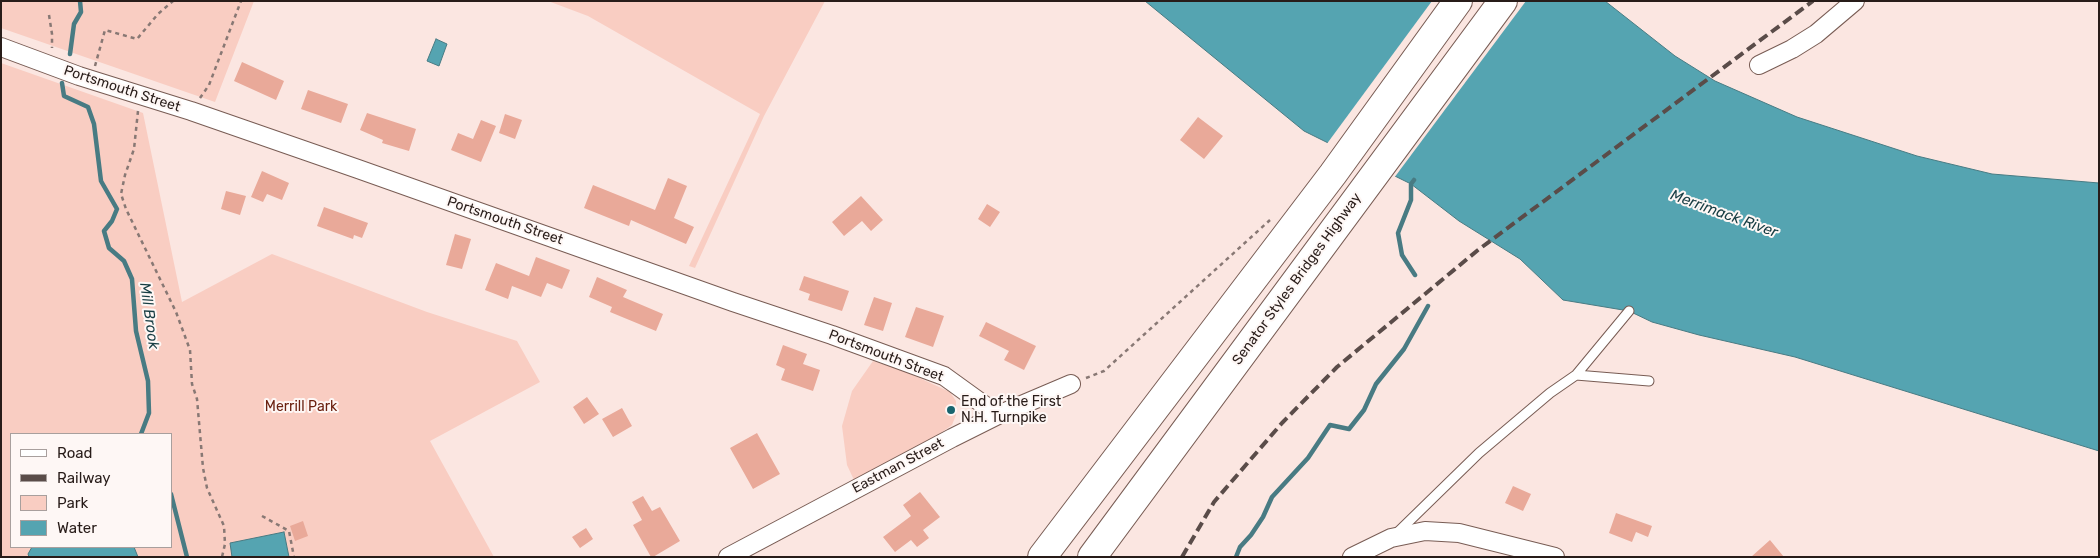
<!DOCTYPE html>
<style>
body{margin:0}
#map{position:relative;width:2100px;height:558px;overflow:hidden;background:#fbe6e1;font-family:Rubik,sans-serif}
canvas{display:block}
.frame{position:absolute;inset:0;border:2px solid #281c19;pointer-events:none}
.legend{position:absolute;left:10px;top:433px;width:162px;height:115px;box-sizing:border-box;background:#fef7f5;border:1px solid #a89f9d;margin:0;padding:6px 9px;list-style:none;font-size:15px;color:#281c19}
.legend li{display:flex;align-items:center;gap:10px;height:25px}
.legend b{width:25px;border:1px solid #a89f9d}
</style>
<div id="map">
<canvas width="2100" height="558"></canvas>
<div class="frame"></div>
<ul class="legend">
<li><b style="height:6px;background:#fff"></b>Road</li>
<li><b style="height:6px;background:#5a4c49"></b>Railway</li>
<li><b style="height:14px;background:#f9cdc2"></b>Park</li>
<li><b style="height:14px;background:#55a4b1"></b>Water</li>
</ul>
</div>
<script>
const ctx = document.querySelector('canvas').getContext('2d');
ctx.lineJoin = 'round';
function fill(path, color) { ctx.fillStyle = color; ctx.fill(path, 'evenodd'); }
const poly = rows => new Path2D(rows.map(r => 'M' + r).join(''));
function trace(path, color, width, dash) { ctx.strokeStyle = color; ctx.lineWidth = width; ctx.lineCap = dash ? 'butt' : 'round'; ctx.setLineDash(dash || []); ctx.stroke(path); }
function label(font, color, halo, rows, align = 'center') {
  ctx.font = font + ' Rubik,sans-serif'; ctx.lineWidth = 4; ctx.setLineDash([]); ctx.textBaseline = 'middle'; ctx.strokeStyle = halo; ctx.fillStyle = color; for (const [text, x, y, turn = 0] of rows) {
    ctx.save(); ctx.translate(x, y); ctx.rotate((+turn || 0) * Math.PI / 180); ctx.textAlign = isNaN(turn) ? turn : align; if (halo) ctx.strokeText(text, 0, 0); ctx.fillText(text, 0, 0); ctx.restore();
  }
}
fill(poly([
 [1,1,254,1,215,102,1,28],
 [548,1,825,1,764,116,695,268,689,266,760,114,588,16],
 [1,63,143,113,182,302,272,254,427,312,517,341,540,382,430,441,494,557,1,557],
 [11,434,171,434,171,547,11,547],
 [873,361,902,370,950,392,956,401,956,415,952,425,935,437,854,480,847,465,842,426,852,391]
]), '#f9cdc2');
const water = poly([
 [1145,1,1605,1,1675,56,1715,81,1797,117,1917,156,1992,174,2099,183,2099,451,1795,357,1699,335,1652,322,1629,311,1563,300,1520,259,1459,221,1411,184,1304,131,1145,1],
 [436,39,447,44,439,66,427,61,436,39],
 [284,532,289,557,232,557,230,543,284,532],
 [32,547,134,547,138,557,29,557,28,554,32,547]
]);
fill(water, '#55a4b1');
trace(water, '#487b83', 1);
fill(poly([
 [1432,1,1526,1,1394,178,1326,145]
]), '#fbe6e1');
trace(poly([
 [70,54,74,24,81,12,80,1],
 [62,83,64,96,88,107,94,124,101,181,117,209,112,221,104,231,109,248,124,261,132,279,136,331,148,381,149,413,141,434],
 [1414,180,1411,184,1411,200,1398,233,1402,255,1415,275],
 [171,494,187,557],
 [1236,557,1240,547,1251,535,1263,517,1272,497,1308,458,1330,425,1349,429,1364,410,1376,384,1404,349,1428,306]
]), '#487b83', 4.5);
fill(poly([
 [242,62,284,81,276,100,234,81],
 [308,90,348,104,341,123,301,109],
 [367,113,416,129,409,151,382,143,383,140,360,130],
 [505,114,522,120,515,139,499,133],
 [1198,117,1223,136,1204,159,1180,140],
 [481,120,496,126,481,162,451,150,458,133,473,139],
 [262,171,289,183,282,200,267,194,263,202,251,197],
 [668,178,687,186,674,218,694,227,686,244,631,220,629,226,584,208,593,185,655,210],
 [226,191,246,196,240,215,221,209],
 [861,196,883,220,871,231,862,221,844,236,832,222],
 [987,204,1000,212,990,227,978,219],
 [324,207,368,223,362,238,354,235,353,239,317,226],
 [455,234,471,239,462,269,446,265],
 [536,257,570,270,562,289,547,283,541,297,512,286,508,299,485,290,496,263,529,276],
 [804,276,849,291,842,311,808,300,810,294,799,290],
 [597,277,627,290,623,297,663,314,656,331,610,312,612,307,589,297],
 [874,297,892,303,883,331,864,325],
 [916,307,944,316,933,347,905,337],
 [986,322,1036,346,1024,370,1004,360,1009,351,979,336],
 [783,345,807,354,803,364,820,370,813,391,781,380,785,369,776,365],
 [587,397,599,414,584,424,573,407],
 [622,408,632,426,613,437,602,419],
 [757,433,780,474,753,489,730,448],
 [1513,486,1531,494,1523,511,1505,503],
 [920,492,940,517,923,530,929,538,917,547,911,540,895,552,883,537,911,516,903,505],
 [643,496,652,511,660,507,680,541,653,557,651,557,633,525,642,520,632,502],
 [1616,513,1652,526,1648,537,1636,532,1632,542,1609,533],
 [303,521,308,536,295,541,290,526],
 [586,528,593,539,580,548,572,537],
 [1770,540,1784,557,1751,557]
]), '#e9a999');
const service = poly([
 [1576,375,1629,311],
 [1397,533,1479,453,1550,393,1576,375,1649,381]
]);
const minor = poly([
 [1,47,79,76,191,111,358,169,733,302,832,335,944,376,998,415],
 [1759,65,1792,49,1816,34,1855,1],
 [728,557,952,438,998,415,1071,384],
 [1352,557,1391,538,1425,531,1459,533,1555,557]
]);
const motorway = poly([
 [1042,557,1333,174,1458,1],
 [1092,557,1503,1]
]);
trace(service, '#785c54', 11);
trace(minor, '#785c54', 20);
trace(motorway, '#785c54', 30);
trace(poly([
 [49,15,52,34,52,48],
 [95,66,105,30,137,39,158,14,173,1],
 [200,98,209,85,241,1],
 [138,111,134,149,125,175,121,194,126,209,176,312,190,350,192,384,197,399,203,468,207,488,224,526,225,544,222,557],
 [1086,378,1104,371,1270,220],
 [262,516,289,531,294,557]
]), '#887874', 2.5, [4, 4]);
trace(service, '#fff', 9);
trace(minor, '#fff', 18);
trace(motorway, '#fff', 28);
trace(poly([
 [1182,557,1214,502,1282,423,1337,367,1478,250,1813,1]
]), '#5a4c49', 4, [10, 5]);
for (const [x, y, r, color] of [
 [951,410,5,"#18646e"]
]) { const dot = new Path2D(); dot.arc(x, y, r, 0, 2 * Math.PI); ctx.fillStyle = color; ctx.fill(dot); trace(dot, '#fef7f5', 2); }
label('14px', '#281c19', '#fef7f5', [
 ["Portsmouth Street",122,89,18],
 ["Portsmouth Street",505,221,19],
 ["Senator Styles Bridges Highway",1297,279,-54],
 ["Portsmouth Street",886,356,21],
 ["Eastman Street",898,466,-28]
]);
label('14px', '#281c19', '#fef7f5', [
 ["End of the First",961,402],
 ["N.H. Turnpike",961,418]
], 'left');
label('14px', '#6b2110', '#fef7f5', [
 ["Merrill Park",301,407]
]);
label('italic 15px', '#173d43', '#fef7f5', [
 ["Merrimack River",1724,214,20],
 ["Mill Brook",149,316,82]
]);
</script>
